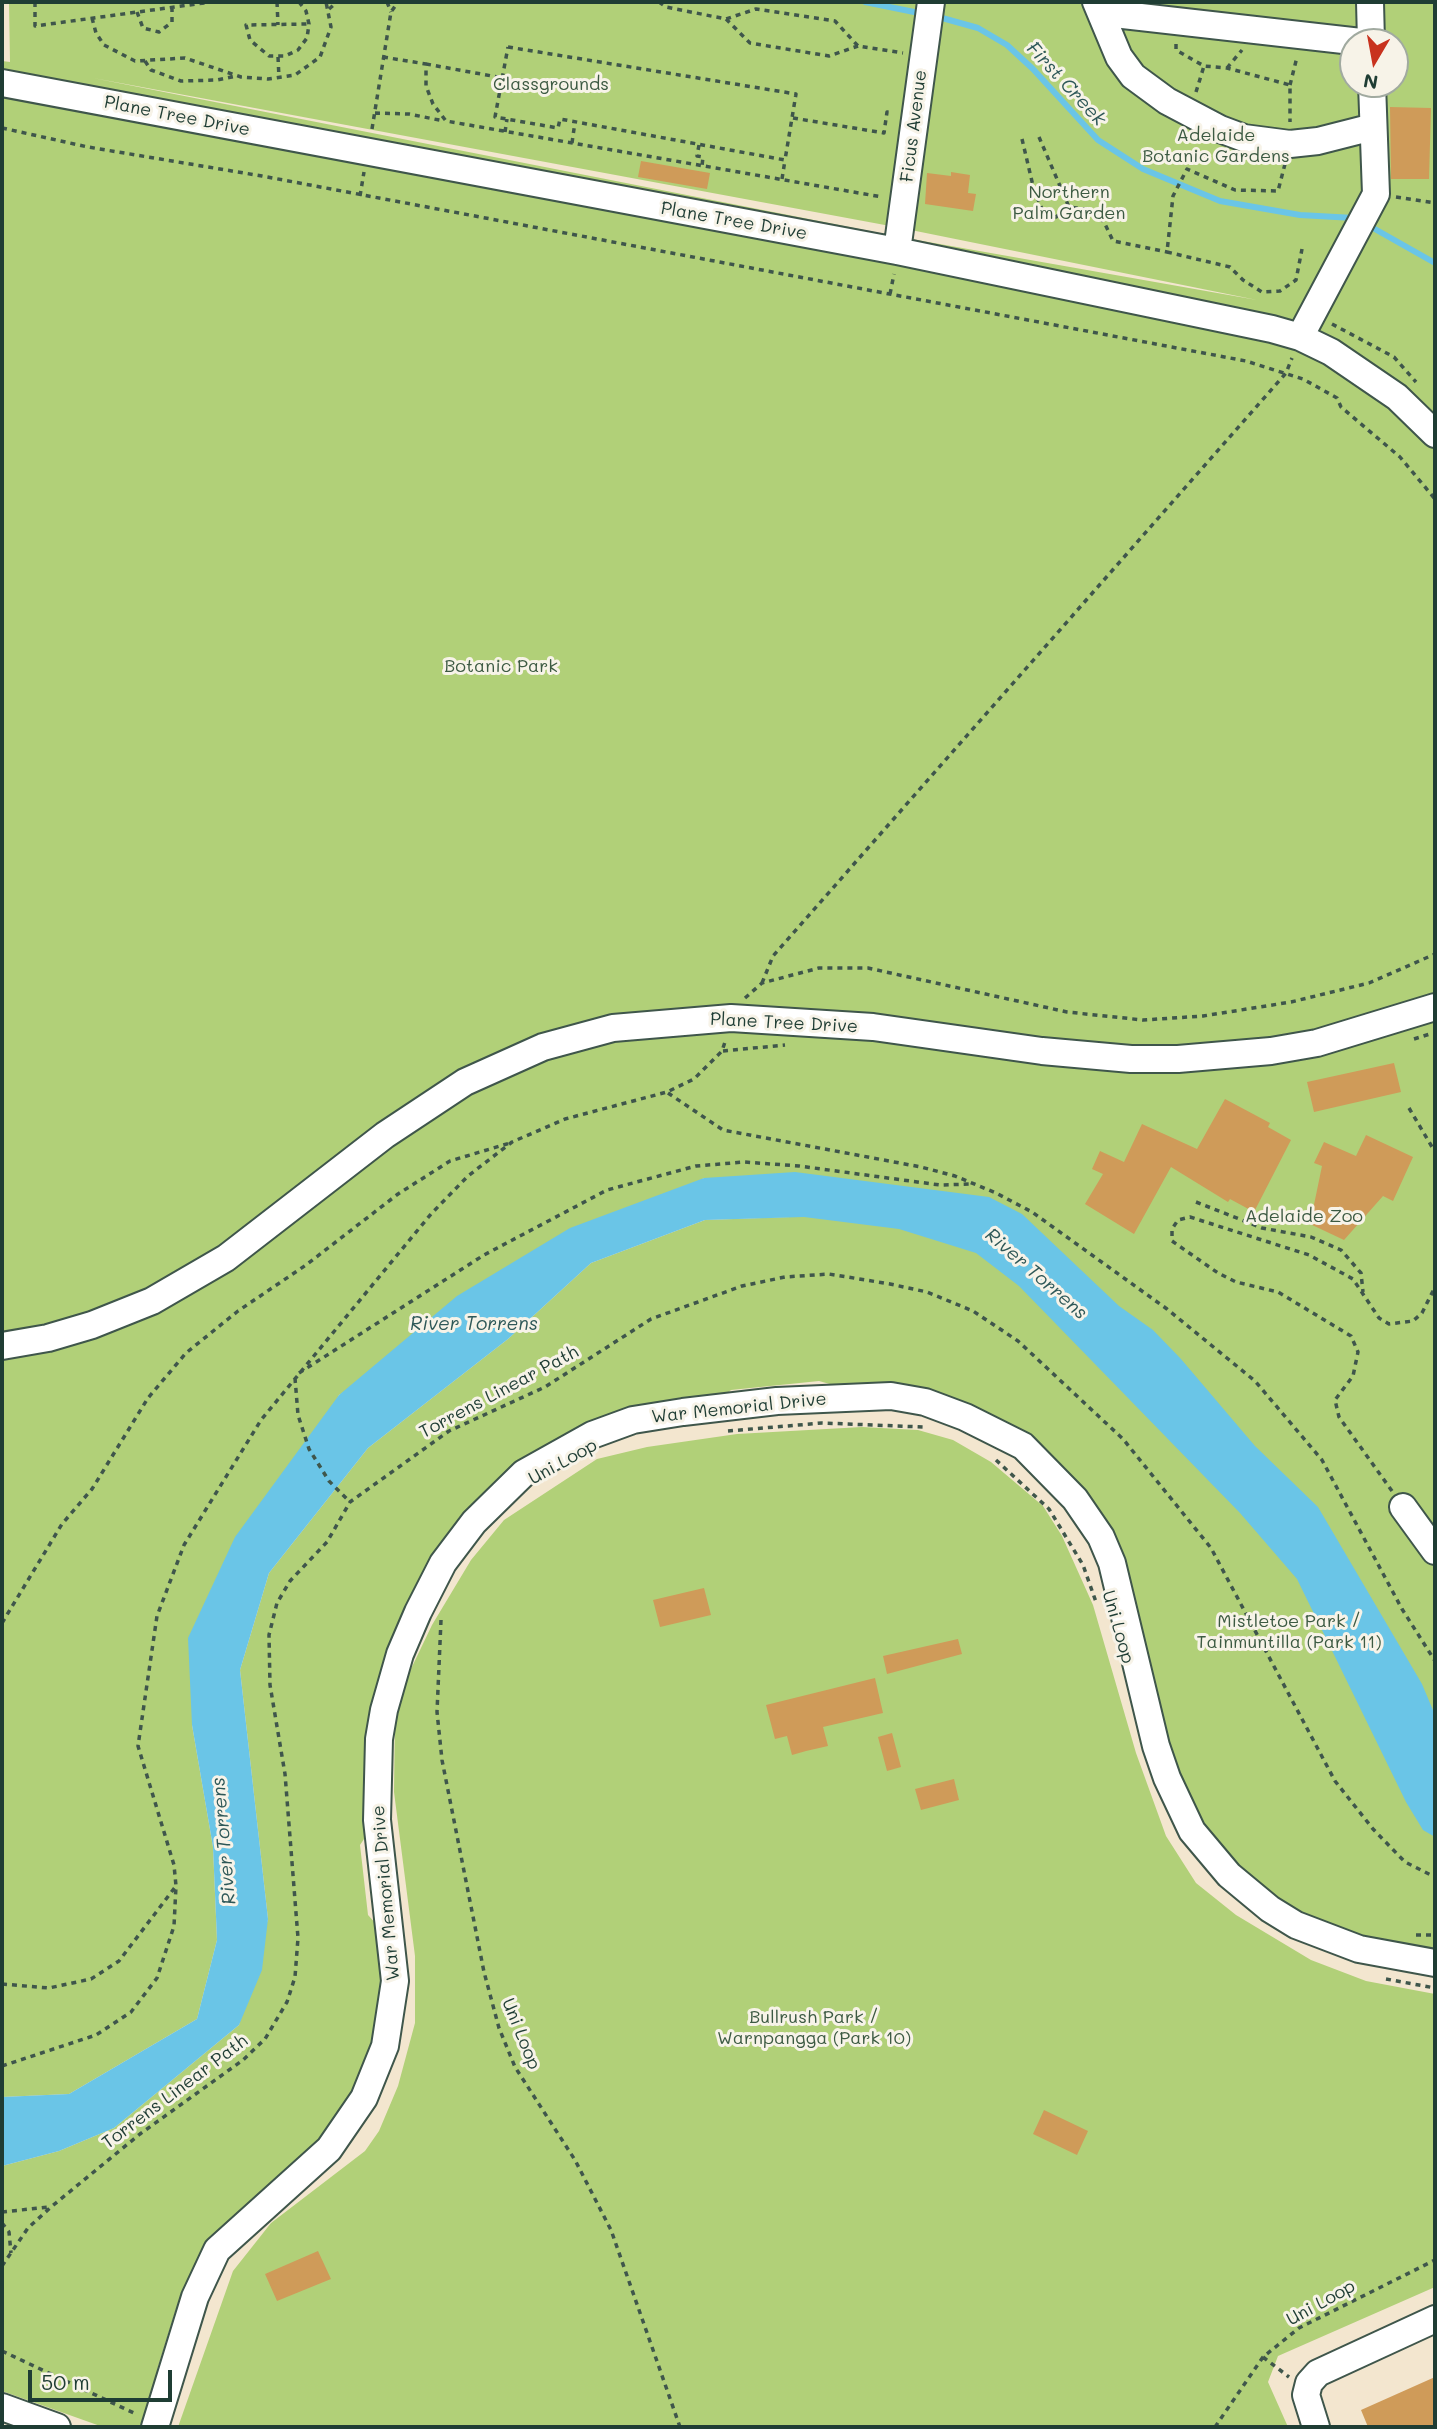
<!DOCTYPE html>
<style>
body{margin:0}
#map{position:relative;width:1437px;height:2429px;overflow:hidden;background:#f3e6cf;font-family:Mali,sans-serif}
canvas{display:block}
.frame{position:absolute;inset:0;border:4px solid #1f3d34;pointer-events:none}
.north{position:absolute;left:1339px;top:28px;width:70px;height:70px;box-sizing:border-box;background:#f7f3e8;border:2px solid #a1aaa0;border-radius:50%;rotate:190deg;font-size:19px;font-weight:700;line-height:28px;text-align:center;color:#1f3d34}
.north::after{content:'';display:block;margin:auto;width:24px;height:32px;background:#c8321e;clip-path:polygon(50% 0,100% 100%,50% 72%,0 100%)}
.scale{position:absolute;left:28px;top:2370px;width:144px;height:32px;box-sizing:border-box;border:4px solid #1f3d34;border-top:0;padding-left:9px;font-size:21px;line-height:24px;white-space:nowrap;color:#1f3d34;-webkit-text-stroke:5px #f7f3e8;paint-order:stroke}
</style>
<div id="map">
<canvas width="1437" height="2429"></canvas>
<div class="frame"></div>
<div class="north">N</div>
<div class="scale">50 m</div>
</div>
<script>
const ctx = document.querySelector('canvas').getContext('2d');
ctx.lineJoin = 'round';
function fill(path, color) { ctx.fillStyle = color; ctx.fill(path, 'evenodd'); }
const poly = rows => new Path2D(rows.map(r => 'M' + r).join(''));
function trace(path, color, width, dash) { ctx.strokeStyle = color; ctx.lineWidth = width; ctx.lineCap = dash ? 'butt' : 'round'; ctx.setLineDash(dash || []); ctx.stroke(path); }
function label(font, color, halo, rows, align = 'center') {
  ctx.font = font + ' Mali,sans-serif'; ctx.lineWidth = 6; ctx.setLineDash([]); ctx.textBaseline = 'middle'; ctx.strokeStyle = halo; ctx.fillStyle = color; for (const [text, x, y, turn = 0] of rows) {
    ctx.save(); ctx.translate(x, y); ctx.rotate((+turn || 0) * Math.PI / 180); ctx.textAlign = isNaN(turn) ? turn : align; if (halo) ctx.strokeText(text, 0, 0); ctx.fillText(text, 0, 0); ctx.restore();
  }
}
fill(poly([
 [9,2,1435,2,1435,1955,1325,1929,1273,1899,1216,1846,1174,1775,1129,1592,1027,1439,819,1381,731,1390,722,1398,670,1405,493,1492,369,1735,364,1772,366,1836,360,1845,368,1915,378,1926,382,1973,381,2011,375,2043,353,2099,176,2309,157,2370,158,2385,145,2423,134,2427,103,2427,2,2391,2,2166,59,2151,114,2128,239,2025,268,1919,240,1670,269,1573,368,1448,508,1339,591,1263,705,1220,790,1217,704,1178,339,1395,192,1725,213,1847,217,1940,197,2019,69,2094,2,2097,2,61,10,62],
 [1353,42,1395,42,1395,84,1353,84],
 [93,78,901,228,1257,300,900,237],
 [862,1427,918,1430,953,1440,991,1462,1043,1506,1062,1536,1093,1605,1136,1753,1166,1836,1196,1883,1236,1915,1311,1960,1366,1981,1435,1994,1435,2287,1278,2356,1268,2382,1288,2427,178,2427,233,2271,271,2223,365,2151,379,2131,398,2086,415,2023,415,1956,394,1792,395,1716,409,1673,432,1625,471,1560,504,1520,597,1459,647,1447,737,1434]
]), '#b1d078');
fill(poly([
 [795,1172,989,1197,1022,1214,1119,1306,1153,1330,1181,1359,1255,1446,1318,1507,1422,1684,1435,1715,1435,1837,1423,1830,1406,1802,1297,1579,1240,1513,1019,1286,976,1253,899,1229,804,1217,705,1220,591,1263,508,1339,368,1448,269,1573,240,1670,268,1919,262,1970,239,2025,114,2128,59,2151,2,2166,2,2097,69,2094,197,2019,217,1940,213,1847,192,1725,188,1638,235,1537,339,1395,457,1296,570,1228,704,1178]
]), '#6ac5e7');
trace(poly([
 [865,2,924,14],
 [935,16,978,28,1007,45,1033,69,1098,140,1143,169,1220,201,1300,215,1354,218],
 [1366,224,1435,263]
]), '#6ac5e7', 6);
fill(poly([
 [1390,107,1431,108,1429,179,1391,179],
 [641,161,710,173,707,189,638,177],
 [951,172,970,175,968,193,976,194,973,211,925,204,927,173,951,176],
 [1394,1063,1401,1092,1314,1112,1307,1082],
 [1225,1099,1270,1123,1268,1127,1291,1140,1254,1212,1230,1199,1228,1202,1171,1167,1134,1234,1085,1204,1103,1174,1092,1169,1100,1151,1124,1162,1142,1124,1197,1149],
 [1366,1135,1413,1157,1393,1201,1383,1196,1344,1240,1310,1224,1322,1166,1314,1163,1324,1142,1356,1156],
 [704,1588,711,1615,660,1627,653,1600],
 [958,1639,962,1654,887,1674,883,1656],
 [875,1678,883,1713,823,1727,828,1746,806,1751,792,1755,787,1736,775,1739,766,1705],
 [892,1733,901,1767,887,1771,878,1737],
 [954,1779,959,1800,921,1810,915,1789],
 [1044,2110,1088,2131,1077,2155,1033,2134],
 [318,2251,331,2279,277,2301,265,2274],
 [1435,2377,1435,2427,1368,2427,1361,2410]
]), '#cf9b59');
const minor = poly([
 [1096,2,1119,57,1133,76,1167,101,1220,129,1244,138,1290,144,1318,141,1373,127],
 [1370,2,1371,42],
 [1099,7,1123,15,1361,42],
 [2,83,897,251,1272,329,1300,337,1331,352,1397,397,1435,434],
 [897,251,931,2],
 [1300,337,1376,194,1372,84],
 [2,1346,48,1338,92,1325,152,1301,226,1258,385,1135,465,1082,543,1047,613,1028,731,1018,873,1027,1042,1051,1131,1059,1178,1059,1271,1051,1317,1043,1435,1007],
 [1403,1507,1435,1551],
 [2,2407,57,2427],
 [155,2427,195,2297,217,2250,329,2149,364,2098,385,2046,395,1981,377,1820,379,1739,384,1710,400,1654,418,1612,443,1563,474,1522,524,1473,592,1435,633,1420,683,1412,777,1401,891,1396,925,1402,965,1417,1023,1446,1075,1499,1101,1537,1112,1563,1156,1746,1167,1778,1192,1831,1229,1875,1270,1909,1296,1925,1359,1949,1435,1963],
 [1316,2427,1306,2395,1309,2383,1318,2373,1435,2319]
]);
trace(minor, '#3f564b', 30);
trace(poly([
 [35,2,35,26,211,2],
 [277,2,278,25],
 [299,2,306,11,309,24,307,38,298,50,285,56,269,56,250,40,246,25,309,24],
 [387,2,391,12],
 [659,2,666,7,726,19,756,9,835,21,858,46,903,53],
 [329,9,337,2],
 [137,12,143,28,159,32,172,22,172,7],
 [92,18,96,33,104,45,135,61,185,58,241,77,268,79,295,75,320,57,331,27,326,2],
 [726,19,750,43,829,56,858,46],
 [1176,44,1176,50,1204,66,1227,68,1290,85,1290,122],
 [508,47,796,94,785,160,560,119,558,128,495,117,508,47],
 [278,57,279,78],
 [383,57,426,64,426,86,433,104,446,121,882,197],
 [145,61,151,70,181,81,217,80,237,76],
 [426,64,503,78],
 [1227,68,1242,50],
 [1290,85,1297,57],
 [1196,92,1204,66],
 [375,113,409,114,444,121],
 [793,118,884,133,887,112,893,113],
 [2,128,88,147,262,176,1246,361,1303,379,1337,398,1341,407,1400,457,1435,499],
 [372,129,391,12,398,2],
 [505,132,507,119],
 [1039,137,1069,207,1091,210,1104,222,1113,241,1167,252],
 [1022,139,1034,190,1042,209,1047,216,1056,217,1069,207],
 [572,143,575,122],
 [699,145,697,156,703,157,702,166],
 [1285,164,1278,191,1235,190,1187,169,1173,196,1167,252,1230,267,1243,280,1262,292,1280,291,1296,280,1302,249],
 [782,179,785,160],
 [360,196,364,172],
 [1396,197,1435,203],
 [890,294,894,274],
 [1332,324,1394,357,1416,382],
 [762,983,773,956,1286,373,1292,358],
 [745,998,762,983,819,968,868,968,1067,1012,1143,1020,1203,1016,1291,1002,1369,983,1435,954],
 [1414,1039,1430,1034],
 [723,1051,785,1045],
 [668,1093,723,1130,921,1167,955,1176,996,1193,1032,1212,1167,1309,1255,1381,1322,1460,1402,1609,1435,1661],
 [1409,1108,1435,1152],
 [1196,1202,1262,1228,1311,1237,1341,1250,1361,1273,1363,1292],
 [299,1373,484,1255,607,1190,696,1166,744,1162,799,1166,940,1185,971,1184],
 [295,1378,298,1415,309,1449,329,1481,350,1502],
 [728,1431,822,1423,923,1427],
 [996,1460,1049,1509,1083,1565,1096,1602],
 [1392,1491,1339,1417,1335,1400,1353,1376,1358,1352,1351,1336,1278,1292,1236,1282,1218,1273,1172,1241,1172,1229,1178,1220,1190,1217,1309,1255,1353,1279,1379,1318,1389,1324,1413,1321,1422,1313,1435,1287],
 [441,1620,437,1712,442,1760,484,1972,499,2028,515,2067,575,2160,611,2230,680,2427],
 [2,1623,62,1524,92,1489,148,1398,186,1353,238,1311,306,1265,398,1194,450,1161,510,1143],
 [1416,1935,1435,1935],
 [1386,1979,1435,1988],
 [2,1984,49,1988,91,1979,119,1961,176,1886],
 [2,2066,96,2035,131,2012,157,1978,174,1926,176,1886,174,1865,138,1746,157,1616,184,1545,261,1420,431,1214,468,1176,512,1142,565,1119,667,1092,694,1079,722,1051,725,1042],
 [2,2212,49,2207],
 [2,2223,9,2232,11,2253],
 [2,2266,28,2228,51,2207,140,2134,243,2060,265,2039,287,2002,295,1977,298,1938,285,1774,270,1685,269,1635,277,1603,290,1581,327,1542,350,1502,449,1431,545,1387,651,1319,742,1286,785,1277,829,1274,890,1284,927,1292,973,1311,1018,1341,1123,1439,1211,1548,1335,1781,1373,1829,1405,1862,1435,1877],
 [2,2351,136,2414],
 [1263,2357,1289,2377],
 [1215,2427,1263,2357,1299,2328,1435,2260]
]), '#3f564b', 3.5, [5, 5]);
trace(minor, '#fff', 26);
label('18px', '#3c5a42', '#f7f3e8', [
 ["Classgrounds",551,84],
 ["Adelaide",1216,135],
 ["Botanic Gardens",1216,156],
 ["Northern",1069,192],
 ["Palm Garden",1069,213],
 ["Botanic Park",501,666],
 ["Adelaide Zoo",1304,1216],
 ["Mistletoe Park /",1289,1621],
 ["Tainmuntilla (Park 11)",1289,1642],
 ["Bullrush Park /",814,2017],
 ["Warnpangga (Park 10)",814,2038]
]);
label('18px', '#1f3d34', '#f7f3e8', [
 ["Plane Tree Drive",177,116,11],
 ["Ficus Avenue",914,126,-83],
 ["Plane Tree Drive",734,221,10],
 ["Plane Tree Drive",784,1023,3],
 ["Torrens Linear Path",499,1392,-28],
 ["War Memorial Drive",739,1408,-6],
 ["Uni Loop",563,1462,-29],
 ["Uni Loop",1118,1627,74],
 ["War Memorial Drive",386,1893,-95],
 ["Uni Loop",521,2034,68],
 ["Torrens Linear Path",175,2092,-37],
 ["Uni Loop",1321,2303,-29]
]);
label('italic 19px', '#2e5858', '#f7f3e8', [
 ["First Creek",1066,84,47],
 ["River Torrens",1036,1274,41],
 ["River Torrens",474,1324],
 ["River Torrens",224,1841,-95]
]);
</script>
